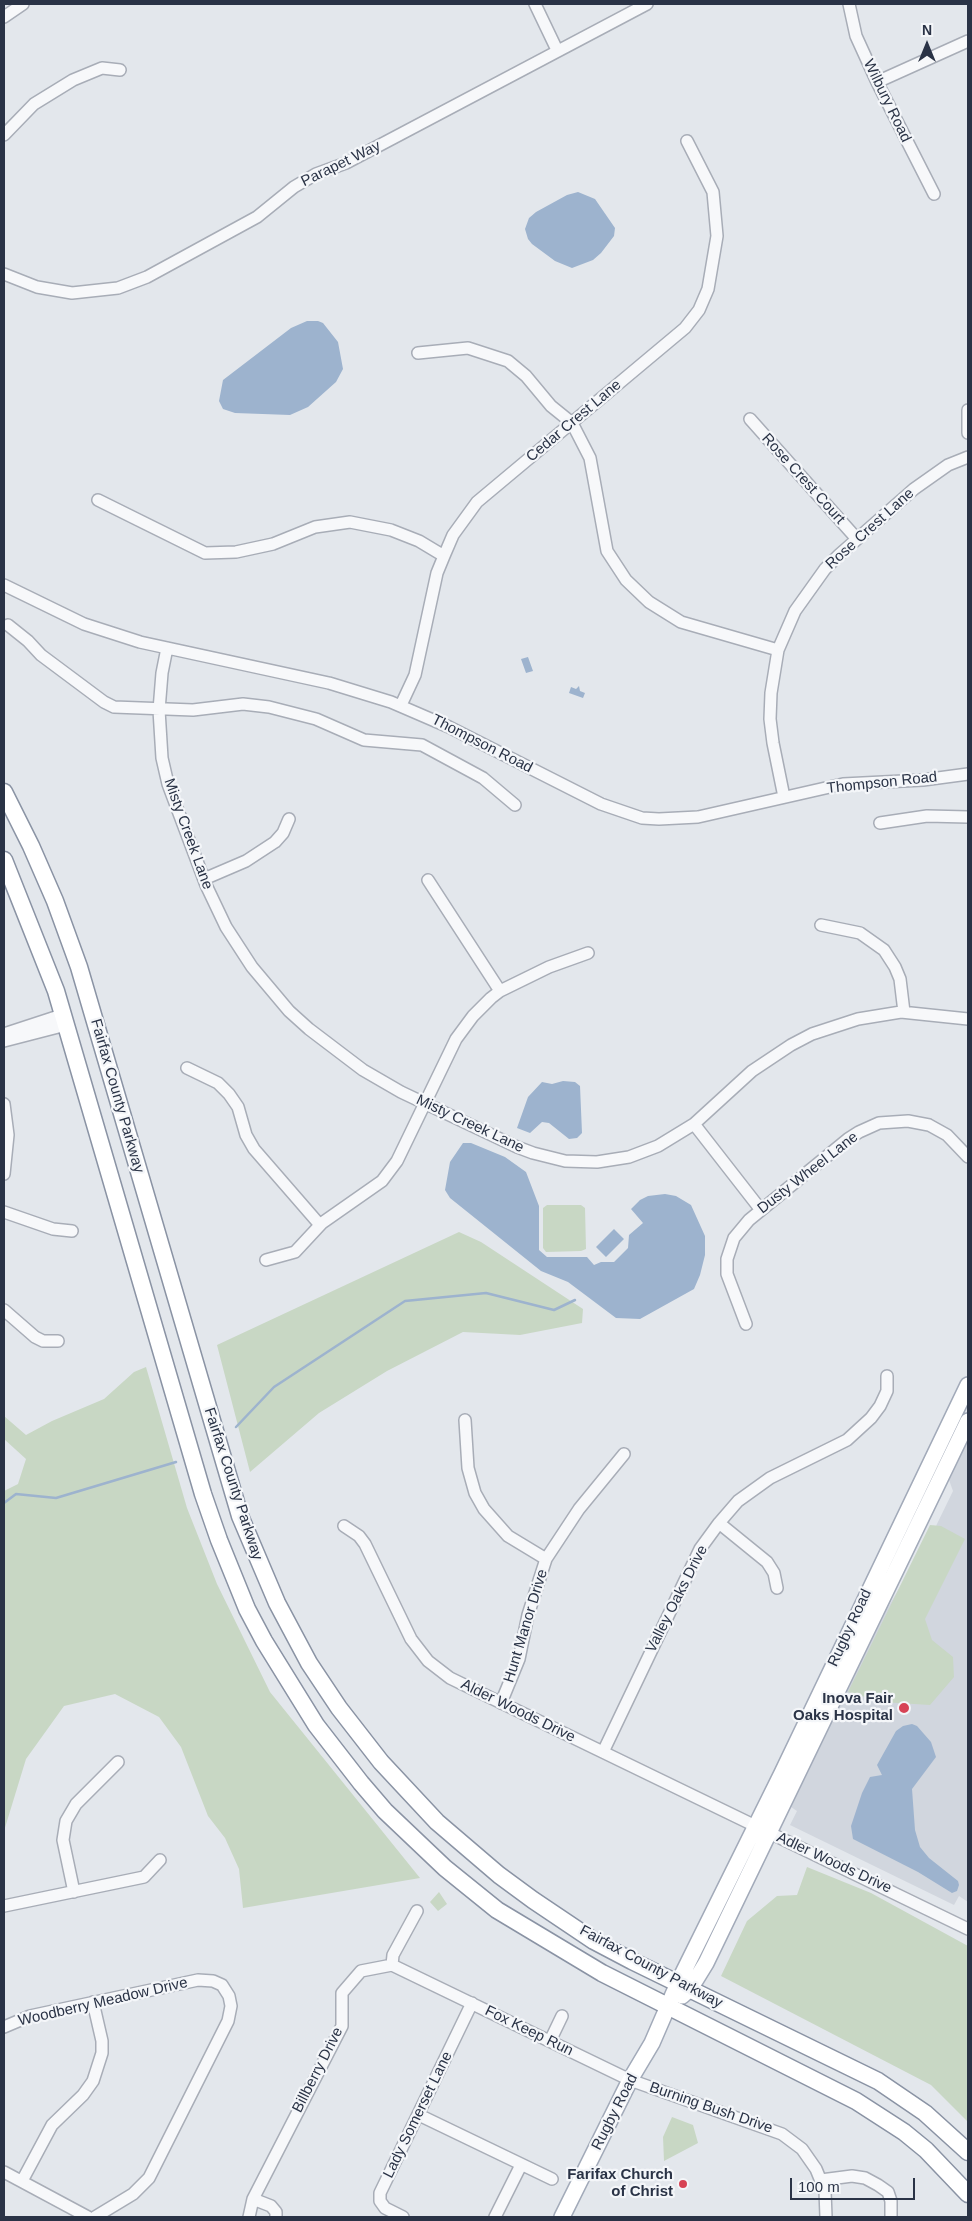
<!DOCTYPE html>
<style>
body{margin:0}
#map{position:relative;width:972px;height:2221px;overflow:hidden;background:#e3e7ec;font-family:Helvetica,sans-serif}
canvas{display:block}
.frame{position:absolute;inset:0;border:5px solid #2a3346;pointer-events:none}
.north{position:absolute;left:902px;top:20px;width:50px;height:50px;-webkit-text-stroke:4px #f4f6f9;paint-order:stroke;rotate:0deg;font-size:14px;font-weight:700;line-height:20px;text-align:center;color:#2a3346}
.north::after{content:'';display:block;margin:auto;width:18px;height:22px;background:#2a3346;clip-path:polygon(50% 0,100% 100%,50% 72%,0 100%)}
.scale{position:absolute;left:790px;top:2178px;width:125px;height:22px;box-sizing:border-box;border:2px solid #2a3346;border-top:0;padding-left:6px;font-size:15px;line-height:18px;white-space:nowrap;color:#2a3346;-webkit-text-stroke:4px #f4f6f9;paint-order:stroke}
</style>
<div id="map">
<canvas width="972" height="2221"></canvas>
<div class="frame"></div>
<div class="north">N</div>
<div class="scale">100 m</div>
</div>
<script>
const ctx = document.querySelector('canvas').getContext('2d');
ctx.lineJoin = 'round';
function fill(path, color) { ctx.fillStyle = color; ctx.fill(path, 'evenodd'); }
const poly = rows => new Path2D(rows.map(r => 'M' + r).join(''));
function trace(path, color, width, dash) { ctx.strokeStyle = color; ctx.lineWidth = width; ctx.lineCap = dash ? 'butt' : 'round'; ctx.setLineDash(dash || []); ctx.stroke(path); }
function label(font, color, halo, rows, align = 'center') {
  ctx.font = font + ' Helvetica,sans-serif'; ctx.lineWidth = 4.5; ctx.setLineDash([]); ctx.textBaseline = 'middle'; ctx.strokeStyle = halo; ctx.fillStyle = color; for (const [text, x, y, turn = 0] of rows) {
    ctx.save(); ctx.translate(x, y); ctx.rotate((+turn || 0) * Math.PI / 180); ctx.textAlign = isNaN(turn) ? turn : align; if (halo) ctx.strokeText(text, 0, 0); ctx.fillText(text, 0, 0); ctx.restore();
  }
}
fill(poly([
 [968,1441,968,1902,959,1896,954,1905,790,1825,797,1811,791,1807,887,1609,936,1526,953,1491,949,1480]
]), '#d1d6de');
fill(poly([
 [547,1205,581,1205,585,1208,586,1249,581,1251,546,1252,543,1248,543,1208],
 [459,1232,481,1242,583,1309,582,1323,520,1335,463,1332,387,1371,319,1413,250,1472,217,1345],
 [146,1367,187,1508,217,1584,270,1692,420,1878,243,1908,239,1869,225,1838,208,1816,181,1747,159,1717,115,1694,64,1706,26,1759,4,1831,4,1491,18,1484,26,1459,4,1439,4,1416,26,1435,52,1421,104,1399,134,1372],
 [930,1525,941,1526,965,1539,925,1619,932,1640,953,1657,954,1677,930,1705,882,1702,848,1692],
 [807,1867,871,1893,968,1946,968,2122,931,2085,721,1976,747,1921,777,1896,797,1895],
 [439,1892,447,1904,438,1911,430,1902],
 [672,2117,693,2125,698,2143,664,2161,663,2137]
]), '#c8d7c4');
fill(poly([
 [578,192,595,199,615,228,614,236,601,253,593,260,572,268,555,261,532,244,528,239,525,229,529,218,536,212,567,195],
 [307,321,318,321,323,323,338,342,343,369,336,382,308,407,290,415,235,413,223,409,219,401,223,380,291,328],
 [528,657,533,671,526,673,521,659],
 [579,686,580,691,585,693,583,698,569,693,571,687,576,689],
 [563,1081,575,1082,580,1086,582,1133,577,1138,569,1139,549,1123,542,1122,530,1133,517,1128,528,1097,542,1082,552,1084],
 [463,1143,471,1143,505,1157,526,1172,539,1206,539,1250,547,1257,587,1257,594,1265,601,1262,614,1262,628,1248,629,1235,643,1223,631,1209,640,1200,648,1196,665,1194,676,1196,691,1205,705,1236,705,1255,700,1275,694,1289,640,1319,616,1318,568,1282,541,1271,450,1198,445,1190,450,1162],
 [614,1229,624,1239,606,1257,596,1247],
 [912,1724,917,1726,931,1742,936,1757,912,1789,915,1830,920,1847,929,1858,958,1881,959,1885,957,1891,952,1893,918,1872,853,1839,851,1826,862,1793,870,1777,882,1775,877,1765,896,1731,903,1726]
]), '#9db3ce');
trace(poly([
 [236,1427,274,1387,405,1301,486,1293,554,1310,575,1300],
 [4,1503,16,1494,56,1498,176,1462]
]), '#9db3ce', 2.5);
const minor = poly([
 [535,4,557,50],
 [849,4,856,36,877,82,934,194],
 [4,17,23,4],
 [877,82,968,41],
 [4,135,34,104,73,80,102,68,120,70],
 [4,274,37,287,72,293,118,288,147,277,257,217,294,187,316,174,346,163,647,4],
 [418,353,468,348,508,361,526,376,551,406,572,423,590,458,607,551,626,580,649,602,681,622,778,650],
 [968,410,968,433],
 [750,419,857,539],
 [98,500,205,553,236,552,273,544,315,527,350,522,391,530,419,541,444,556],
 [4,585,84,624,140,642,329,683,391,702,449,727,601,804,642,818,659,819,698,817,843,784,923,780,968,774],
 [8,625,28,641,41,655,104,702,114,707,193,710,243,704,269,707,316,719,364,740,422,745,483,778,515,805],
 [167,648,162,673,159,710,162,758,168,784,206,885,226,927,252,967,289,1011,309,1029,363,1070,401,1092,517,1147,533,1153,565,1161,597,1162,629,1157,658,1146,694,1124,752,1071,791,1045,812,1034,858,1019,901,1012,968,1019],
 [401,705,415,675,437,573,444,556,453,535,477,502,685,328,699,310,708,289,717,236,713,192,687,141],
 [784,797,773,743,770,719,771,693,778,650,795,611,825,569,839,555,914,489,948,465,968,457],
 [880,823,927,816,968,817],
 [204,879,246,861,275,842,283,833,289,819],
 [428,880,500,991],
 [821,925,860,933,884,950,895,967,900,979,904,1012],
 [4,1034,62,1015],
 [4,1041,66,1025],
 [187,1068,218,1083,229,1094,238,1107,246,1135,254,1149,320,1225],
 [4,1104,8,1135,4,1174],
 [694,1124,761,1210],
 [4,1212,53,1229,72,1231],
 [266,1260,295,1252,322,1223,382,1181,397,1161,456,1039,473,1016,491,998,500,991,549,967,588,953],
 [4,1310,35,1337,43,1341,58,1341],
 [746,1324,727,1274,727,1259,734,1238,749,1220,848,1139,859,1132,879,1123,908,1121,929,1125,947,1135,968,1157],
 [465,1420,468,1468,475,1493,484,1509,508,1536,546,1559],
 [719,1523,767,1562,774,1573,777,1588],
 [344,1526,359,1536,365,1544,411,1639,428,1661,450,1678,968,1929],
 [501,1703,519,1659,528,1615,546,1559,579,1509,624,1454],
 [603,1752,700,1549,719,1523,738,1501,770,1478,847,1440,871,1418,880,1406,887,1391,887,1376],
 [74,1892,63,1840,66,1821,76,1804,118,1762],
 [4,1906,144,1877,160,1860],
 [392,1965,393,1955,417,1911],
 [4,2027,30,2016,198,1980,213,1981,222,1985,229,1996,231,2006,228,2021,149,2178,133,2194,95,2217],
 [550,2041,562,2016],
 [419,2115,552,2179],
 [4,2172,88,2217],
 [821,2180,852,2176,865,2178,878,2185,888,2192,891,2201,891,2217],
 [22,2181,52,2125,83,2095,93,2081,102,2053,102,2041,93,2002],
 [253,2199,271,2206,276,2212,276,2217],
 [249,2217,253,2199,342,2026,342,1993,361,1971,392,1965,630,2080,782,2134,802,2149,816,2169,825,2191,826,2217],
 [403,2217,385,2208,380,2201,380,2193,472,2003],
 [495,2217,521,2165]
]);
const major = poly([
 [682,1996,690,1989,706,1963,968,1421],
 [562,2217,630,2080,652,2043,678,1983,782,1773,968,1385]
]);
const highway = poly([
 [4,792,31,846,55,901,79,967,240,1516,277,1603,309,1663,339,1708,381,1762,437,1822,499,1875,533,1900,594,1941,632,1961,878,2081,925,2113,968,2152],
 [4,860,56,991,203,1494,219,1540,247,1609,264,1641,316,1725,361,1783,385,1811,445,1868,497,1910,602,1973,856,2101,904,2132,926,2150,968,2194]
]);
trace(minor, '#a8adb7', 14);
trace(major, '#a2aab9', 18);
trace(highway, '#8a93a4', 19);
trace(minor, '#f7f8fa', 11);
trace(major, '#fff', 15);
trace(highway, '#fff', 16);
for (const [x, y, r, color] of [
 [904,1708,6,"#d74355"],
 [683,2184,5,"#d74355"]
]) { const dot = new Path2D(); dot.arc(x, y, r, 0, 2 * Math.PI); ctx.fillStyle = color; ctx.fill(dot); trace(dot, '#f4f6f9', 2); }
label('15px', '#2a3346', '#f4f6f9', [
 ["Wilbury Road",887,101,64],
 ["Parapet Way",341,164,-26],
 ["Cedar Crest Lane",574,421,-40],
 ["Rose Crest Court",803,479,48],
 ["Rose Crest Lane",870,529,-42],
 ["Thompson Road",482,744,27],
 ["Thompson Road",882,783,-6],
 ["Misty Creek Lane",188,834,70],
 ["Fairfax County Parkway",117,1096,74],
 ["Misty Creek Lane",470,1124,25],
 ["Dusty Wheel Lane",808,1173,-38],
 ["Fairfax County Parkway",233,1484,72],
 ["Valley Oaks Drive",677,1599,-63],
 ["Hunt Manor Drive",526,1626,-73],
 ["Rugby Road",850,1628,-65],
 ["Alder Woods Drive",518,1711,26],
 ["Adler Woods Drive",834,1863,25],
 ["Fairfax County Parkway",651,1967,28],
 ["Woodberry Meadow Drive",103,2002,-13],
 ["Fox Keep Run",529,2031,26],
 ["Billberry Drive",318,2070,-63],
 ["Burning Bush Drive",711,2108,19],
 ["Rugby Road",615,2112,-63],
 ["Lady Somerset Lane",418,2115,-64]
]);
label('bold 15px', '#2a3346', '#f4f6f9', [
 ["Inova Fair",893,1699],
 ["Oaks Hospital",893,1716],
 ["Farifax Church",673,2175],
 ["of Christ",673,2192]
], 'right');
</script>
